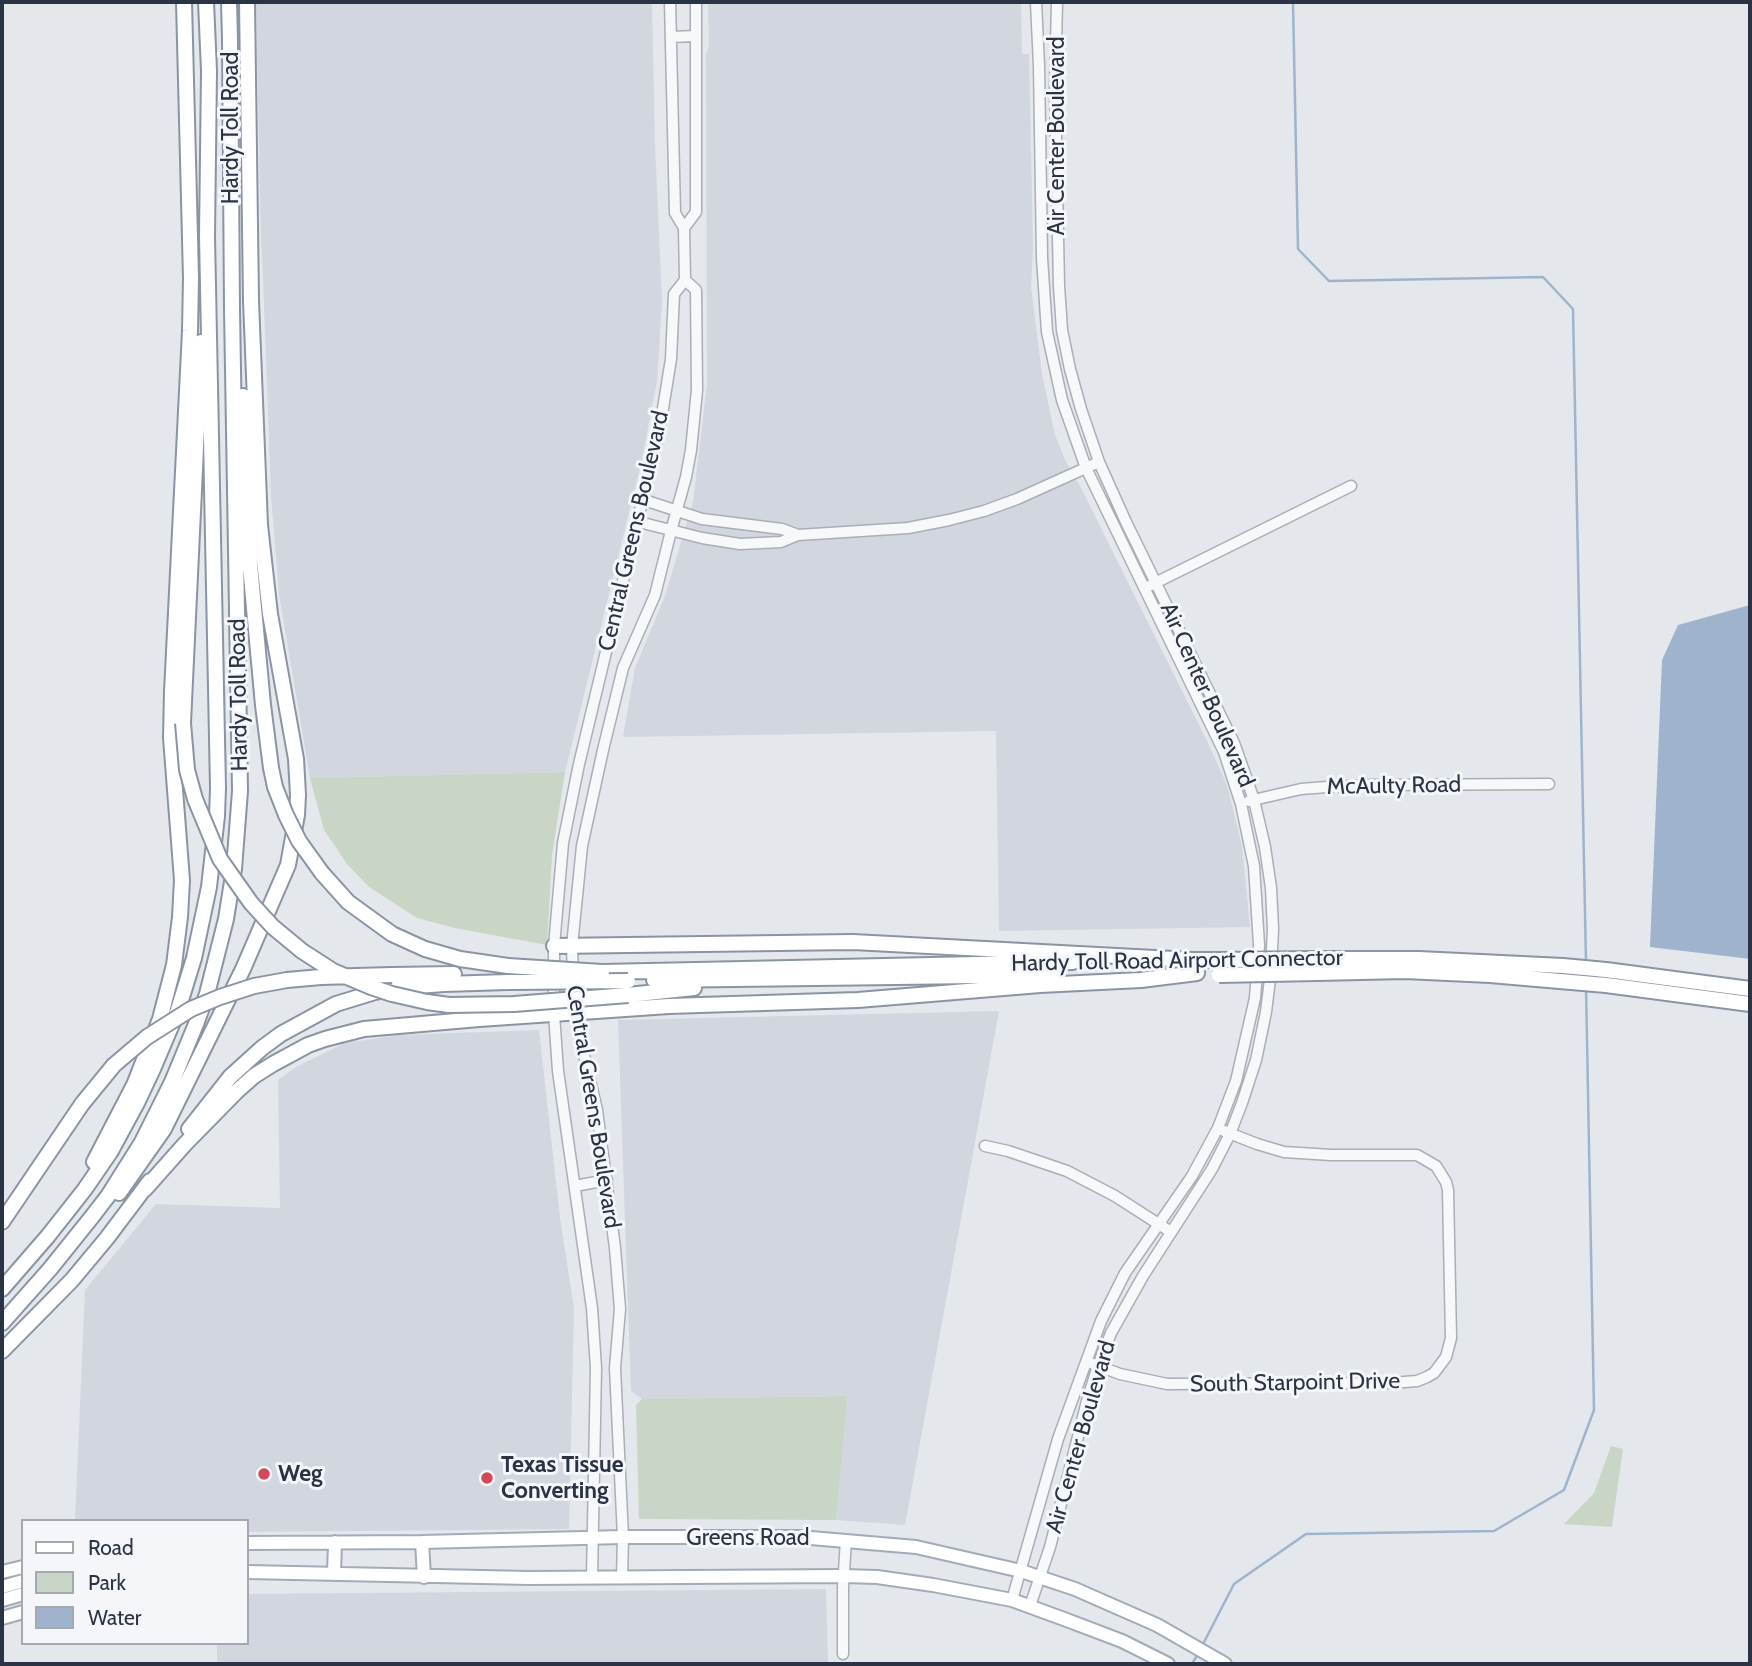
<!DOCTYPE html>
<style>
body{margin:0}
#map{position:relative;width:1752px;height:1666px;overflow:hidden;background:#e4e7ec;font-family:Cabin,sans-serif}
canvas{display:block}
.frame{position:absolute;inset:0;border:4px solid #2b3445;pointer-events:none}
.legend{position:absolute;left:21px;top:1519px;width:228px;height:126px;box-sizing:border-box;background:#f4f6f9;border:2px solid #a4a8b1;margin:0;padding:9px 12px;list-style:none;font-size:21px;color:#2b3445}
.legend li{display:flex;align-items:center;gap:14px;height:35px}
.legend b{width:35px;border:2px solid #a4a8b1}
</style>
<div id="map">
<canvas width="1752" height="1666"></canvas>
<div class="frame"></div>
<ul class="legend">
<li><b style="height:9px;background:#fff"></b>Road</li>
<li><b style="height:19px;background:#c9d6c5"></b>Park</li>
<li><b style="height:19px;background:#9fb4cc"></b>Water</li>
</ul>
</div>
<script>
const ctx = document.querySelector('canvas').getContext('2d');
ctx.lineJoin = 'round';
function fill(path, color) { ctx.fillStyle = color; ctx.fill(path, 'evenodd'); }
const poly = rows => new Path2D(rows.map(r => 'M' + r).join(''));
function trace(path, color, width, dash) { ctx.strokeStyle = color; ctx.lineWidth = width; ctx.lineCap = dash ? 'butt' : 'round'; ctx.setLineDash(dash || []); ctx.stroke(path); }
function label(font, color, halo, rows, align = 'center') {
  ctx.font = font + ' Cabin,sans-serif'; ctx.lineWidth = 6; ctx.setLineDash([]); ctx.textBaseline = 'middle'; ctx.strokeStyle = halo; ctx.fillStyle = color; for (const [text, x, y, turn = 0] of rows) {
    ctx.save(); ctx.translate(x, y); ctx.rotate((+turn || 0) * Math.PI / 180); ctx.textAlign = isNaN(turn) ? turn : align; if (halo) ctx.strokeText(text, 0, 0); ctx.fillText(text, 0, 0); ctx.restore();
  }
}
fill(poly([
 [256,2,652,2,655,147,662,301,657,381,642,460,565,772,310,778,279,594,271,495,263,277,261,240],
 [708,2,1021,2,1022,54,1029,54,1033,248,1031,287,1042,374,1055,435,1065,460,1082,490,1208,743,1227,785,1242,846,1250,927,999,931,996,731,623,737,635,668,665,596,693,502,707,384,706,55,709,46],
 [999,1011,905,1525,836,1520,846,1396,642,1399,631,1391,618,1020],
 [539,1030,560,1218,574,1308,569,1529,247,1532,247,1521,75,1521,85,1290,156,1204,280,1208,278,1080,296,1067,345,1043,399,1035],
 [826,1589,828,1664,217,1664,217,1643,247,1643,247,1594]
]), '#d2d6de');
fill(poly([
 [565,772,552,855,547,945,455,928,417,918,369,887,347,864,324,830,310,778],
 [847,1396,836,1520,639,1519,636,1405,642,1399],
 [1611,1446,1623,1449,1612,1527,1564,1524,1594,1493]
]), '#c9d6c5');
fill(poly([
 [1750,605,1750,959,1650,947,1662,660,1678,625]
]), '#9fb4cc');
trace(poly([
 [1293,2,1298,249,1329,281,1543,277,1573,309,1586,963],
 [1202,1646,1234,1584,1306,1534,1494,1531,1564,1490,1594,1410,1586,987],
 [1192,1664,1199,1652]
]), '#9fb4cc', 2.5);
const minor = poly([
 [671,37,696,36],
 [684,228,696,212,696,2],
 [644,500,702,519,782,529,798,535],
 [639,522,702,538,740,544,781,542,798,535,908,528,949,520,984,511,1017,499,1099,462],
 [1151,585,1351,486],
 [1249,801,1301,789,1327,787,1372,785,1549,784],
 [985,1146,1008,1151,1067,1171,1115,1196,1171,1232],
 [575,1186,607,1180],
 [1093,1364,1120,1374,1167,1384,1392,1383,1417,1381,1427,1377,1434,1373,1446,1357,1451,1338,1448,1190,1446,1182,1436,1166,1417,1155,1331,1155,1284,1152,1257,1144,1224,1131],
 [592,1577,596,1368,592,1308,558,1071,554,1014,554,946,563,843,579,764,660,427,671,359,674,294,685,280,684,228,675,213,670,2],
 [622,1578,623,1537,615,1368,620,1309,615,1248,597,1110,574,1012,572,946,582,846,603,750,623,668,655,595,671,531,686,477,691,450,697,390,696,290,685,280],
 [1012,1600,1058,1439,1101,1321,1125,1273,1192,1176,1218,1128,1236,1081,1255,998,1259,945,1254,866,1241,804,1224,752,1086,468,1062,400,1047,332,1042,258,1039,66,1036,2],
 [1030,1606,1050,1547,1087,1401,1098,1366,1111,1333,1143,1276,1212,1169,1230,1134,1242,1103,1256,1060,1266,1012,1271,971,1273,929,1271,888,1265,847,1254,800,1246,777,1234,743,1126,522,1099,462,1081,409,1070,369,1062,330,1059,286,1055,88,1057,2],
 [843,1654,843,1587,846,1540]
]);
const major = poly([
 [422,1542,424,1577],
 [247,1543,422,1542,623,1537,799,1537,916,1547,1021,1571,1075,1589,1157,1625,1225,1664],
 [2,1572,23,1567],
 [247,1572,529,1578,844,1576,877,1577,933,1585,1012,1600,1064,1619,1122,1641,1168,1664],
 [334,1574,335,1542],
 [2,1587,23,1581],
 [2,1600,23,1594],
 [2,1618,23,1612]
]);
const highway = poly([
 [243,396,250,565,263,705,271,768],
 [183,723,201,342],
 [322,873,348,902,392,934,425,949,460,959,508,966],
 [554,946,853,942,1192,960],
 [1318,959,1419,959,1563,966,1606,970,1750,989],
 [1184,960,1218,960],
 [602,972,1073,962],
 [1317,973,1405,971,1490,975,1606,985,1750,1004],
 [392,975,454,974],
 [654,980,1057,975],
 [628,995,694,988],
 [189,1129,230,1077,262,1048,281,1034,336,1004,375,992,404,987,444,984,508,982],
 [94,1162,134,1085,160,1019,174,965,180,917,182,880,171,738,172,692,190,331,191,278,184,2],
 [145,1189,185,1144,237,1091,254,1076,273,1064,308,1045,325,1039,364,1029,479,1019,669,1006,858,1000,1040,985,1141,980,1197,973],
 [119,1193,164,1129,243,969,288,865,297,815,298,795,296,759,270,614,260,525,251,301,247,2],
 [2,1222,82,1104],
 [2,1289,48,1236,85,1189,111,1151,137,1103,153,1069,178,1010,194,958,209,887,217,816,218,788,207,236,209,71,206,2],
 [2,1323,50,1269,91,1218,108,1196,142,1142,172,1082,196,1024,207,994,226,919,234,869,240,791,232,309,230,40,229,2],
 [2,1351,72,1280,107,1238,150,1181]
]);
trace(minor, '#a9aeb7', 13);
trace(major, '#a3abb8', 16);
trace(highway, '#8b94a3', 18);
trace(minor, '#f7f8fa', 10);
trace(major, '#fff', 12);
trace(highway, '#fff', 14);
const highwayBridge = poly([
 [183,723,187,770,195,799,220,859,251,903,273,927,302,951,333,971,371,987,392,994,427,1002,449,1005,514,1004,628,995],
 [271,768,275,787,286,815,299,841,322,873],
 [1218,960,1318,959],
 [508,966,602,972],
 [1219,975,1317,973],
 [508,982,628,981],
 [82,1104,114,1065,147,1037,191,1009,220,997,254,986,287,980,321,977,392,975]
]);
trace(highwayBridge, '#8b94a3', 18, []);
trace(highwayBridge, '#fff', 14);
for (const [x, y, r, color] of [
 [264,1474,7,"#d1495b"],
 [487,1478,7,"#d1495b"]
]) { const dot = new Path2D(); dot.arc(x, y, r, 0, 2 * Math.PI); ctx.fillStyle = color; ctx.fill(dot); trace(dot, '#f4f6f9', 2.5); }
label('23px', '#2b3445', '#f4f6f9', [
 ["Hardy Toll Road",231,128,-90],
 ["Air Center Boulevard",1057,136,-90],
 ["Central Greens Boulevard",634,531,-77],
 ["Hardy Toll Road",239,695,-91],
 ["Air Center Boulevard",1207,695,66],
 ["McAulty Road",1394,786,-1],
 ["Hardy Toll Road Airport Connector",1177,961,-1],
 ["Central Greens Boulevard",593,1107,81],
 ["South Starpoint Drive",1295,1383,-1],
 ["Air Center Boulevard",1081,1437,-74],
 ["Greens Road",748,1538]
]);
label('bold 23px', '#2b3445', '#f4f6f9', [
 ["Texas Tissue",501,1465],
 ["Converting",501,1491],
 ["Weg",278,1474]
], 'left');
</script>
